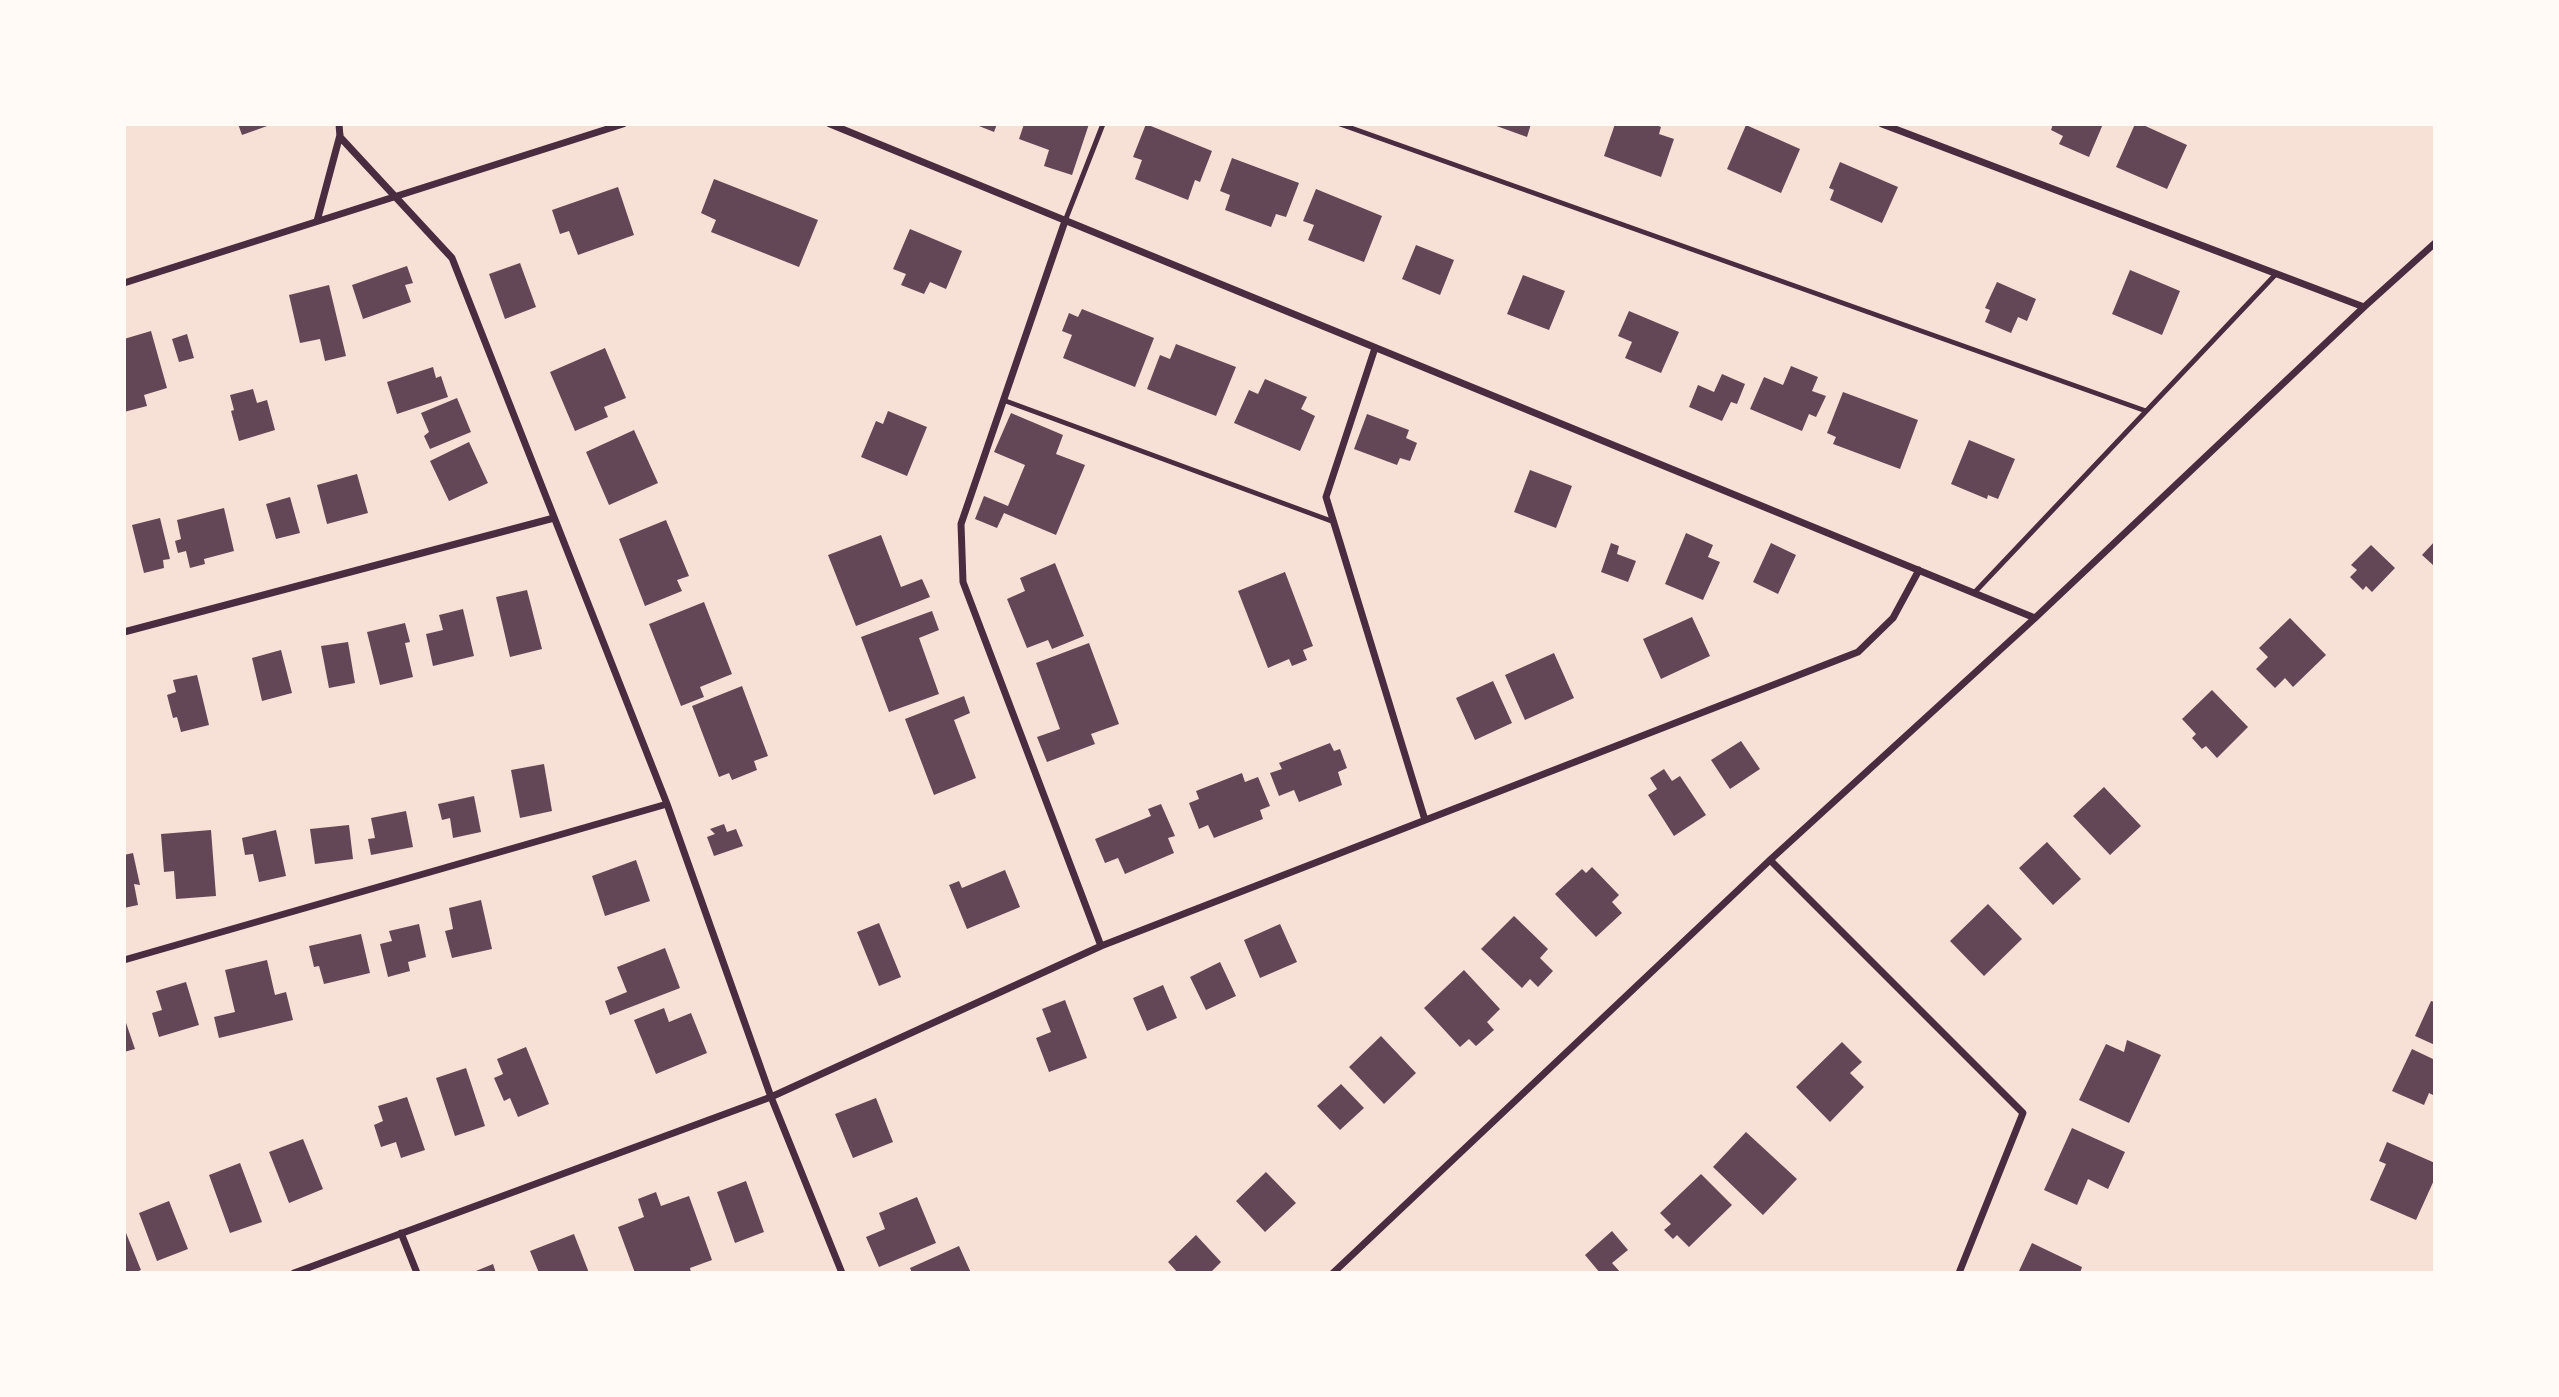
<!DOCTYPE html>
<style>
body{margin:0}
#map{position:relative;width:2559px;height:1397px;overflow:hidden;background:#f7e1d7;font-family:Lato,sans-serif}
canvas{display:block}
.frame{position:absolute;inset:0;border:126px solid #fffaf5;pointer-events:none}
</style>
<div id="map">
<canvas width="2559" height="1397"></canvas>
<div class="frame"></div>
</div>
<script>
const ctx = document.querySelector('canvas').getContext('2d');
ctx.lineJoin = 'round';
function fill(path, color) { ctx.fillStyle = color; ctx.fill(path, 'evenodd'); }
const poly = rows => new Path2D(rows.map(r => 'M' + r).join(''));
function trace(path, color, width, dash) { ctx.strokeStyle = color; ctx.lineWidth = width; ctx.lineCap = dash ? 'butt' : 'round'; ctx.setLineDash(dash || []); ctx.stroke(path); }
fill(poly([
 [238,124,270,124,270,125,242,135],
 [974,124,997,124,994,132],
 [1024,124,1089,124,1072,175,1044,166,1049,150,1019,139],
 [1146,124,1212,151,1200,182,1195,180,1188,200,1135,179,1142,160,1133,157],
 [1491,124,1531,124,1527,137],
 [1615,124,1654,124,1661,127,1659,134,1674,139,1661,177,1604,156],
 [2053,124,2103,124,2089,157,2059,144,2063,136,2051,130],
 [2135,124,2141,124,2187,145,2167,189,2116,167],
 [1746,125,1800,149,1781,193,1727,169],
 [1232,158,1299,183,1286,217,1276,214,1271,227,1225,210,1230,195,1220,191],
 [1840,162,1898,187,1882,223,1830,200,1834,190,1829,188],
 [714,179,818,220,799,267,711,232,716,220,701,213],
 [618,187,634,235,578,255,569,231,560,234,552,210],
 [1316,189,1382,216,1364,262,1308,240,1314,225,1303,221],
 [910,229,962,251,946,289,930,282,924,294,901,285,906,274,893,269],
 [1416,245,1454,260,1440,295,1402,279],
 [520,263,536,307,505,319,489,274],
 [407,266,413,283,405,285,411,302,363,319,352,285],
 [2130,270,2180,291,2162,335,2112,314],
 [1523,275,1565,291,1549,330,1507,314],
 [1997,282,2036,299,2027,321,2018,317,2011,333,1985,322,1990,310,1985,308],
 [329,285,346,356,325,361,320,339,300,343,289,295],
 [1082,309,1154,338,1135,387,1063,358,1072,335,1062,331,1069,313,1078,317],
 [1629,311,1679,332,1661,373,1625,358,1632,342,1618,336],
 [151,331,167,388,144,395,147,406,124,412,124,339],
 [187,334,194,358,179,362,172,339],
 [1176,344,1236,367,1216,416,1147,389,1160,355,1170,359],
 [605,348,626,398,604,407,608,417,575,431,550,372],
 [1791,366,1818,377,1812,391,1826,396,1816,417,1809,414,1802,431,1750,409,1764,377,1783,385],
 [433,367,436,378,441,376,448,397,397,414,387,382],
 [1722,374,1745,384,1737,404,1731,402,1722,421,1689,407,1698,385,1714,392],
 [1265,379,1307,397,1301,409,1315,416,1300,451,1234,423,1249,390,1258,394],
 [253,389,257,403,267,400,275,430,239,441,231,411,234,410,230,395],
 [1843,392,1918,420,1900,469,1833,444,1836,437,1827,433],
 [457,398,471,432,430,449,424,436,429,432,421,413],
 [888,411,927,427,907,476,861,457,876,421,883,424],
 [1011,413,1063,435,1056,454,1085,465,1056,535,1004,513,997,528,975,519,984,496,1008,506,1025,465,994,452],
 [1367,414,1409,430,1406,438,1417,443,1410,461,1400,458,1397,465,1354,449],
 [634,430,658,483,609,505,586,452],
 [1969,440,2015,459,1998,499,1988,495,1987,499,1951,484],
 [469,442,488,483,449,501,430,461],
 [1530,470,1572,486,1556,528,1514,512],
 [357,474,368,513,327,524,317,485],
 [290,497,300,533,276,539,266,504],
 [224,508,234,551,204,559,205,564,190,568,186,551,178,553,175,541,181,539,177,520],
 [160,518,170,559,163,560,164,568,144,573,132,525],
 [666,520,689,576,677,580,682,591,645,606,619,539],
 [1686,533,1713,545,1708,557,1720,562,1703,600,1665,584],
 [881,535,901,587,922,579,930,597,856,626,828,555],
 [2435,541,2435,563,2433,565,2422,555],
 [1611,543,1619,546,1617,554,1636,561,1628,582,1601,572],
 [1771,543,1796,555,1778,594,1753,582],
 [2371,545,2395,568,2372,592,2366,586,2363,590,2350,577,2357,570,2351,565],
 [1055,563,1084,636,1052,649,1048,640,1027,648,1007,599,1025,591,1020,578],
 [1285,572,1313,646,1303,650,1307,660,1292,666,1289,659,1268,668,1238,591],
 [527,590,542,649,510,657,496,597],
 [704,602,732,674,700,687,704,697,681,706,649,624],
 [463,609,474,656,433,666,426,634,443,630,439,615],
 [932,611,939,630,919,638,939,694,889,712,861,637],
 [1692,617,1710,656,1661,679,1643,639],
 [2290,618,2326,655,2293,687,2285,678,2275,688,2256,669,2268,657,2259,648],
 [405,623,410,642,405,643,413,677,380,685,367,632],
 [348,642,355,683,329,688,321,646],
 [1089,643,1119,724,1091,734,1095,744,1047,762,1037,737,1060,729,1036,663],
 [281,650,292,693,262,701,252,658],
 [1554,653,1574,698,1525,720,1505,675],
 [197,675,209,725,181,732,177,717,173,718,167,695,176,692,173,680],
 [1493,681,1512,723,1475,740,1456,698],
 [742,686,768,756,754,761,757,770,732,780,729,773,719,777,692,706],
 [2212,690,2248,727,2217,758,2206,746,2202,749,2192,738,2196,734,2182,719],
 [964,696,970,713,954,720,976,778,934,795,905,719],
 [1741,741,1760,769,1730,789,1711,760],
 [1330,743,1334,751,1340,749,1347,768,1338,772,1342,785,1299,802,1294,790,1279,796,1270,773,1282,769,1279,763],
 [544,764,552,811,520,818,511,770],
 [1664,769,1672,781,1680,776,1706,815,1674,836,1648,795,1657,789,1650,778],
 [1242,773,1245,782,1258,777,1270,806,1260,810,1263,819,1214,838,1208,825,1199,829,1189,803,1199,799,1196,791],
 [2104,787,2141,826,2110,855,2073,816],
 [474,796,481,832,453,838,450,818,442,820,438,804],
 [1161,804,1175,836,1168,838,1174,853,1125,874,1118,858,1105,863,1095,839,1151,816,1148,809],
 [406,811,413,847,371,855,368,839,375,838,371,818],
 [724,824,727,832,736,829,743,846,714,856,707,837,715,834,710,829],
 [349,825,353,859,315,864,310,829],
 [211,830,216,896,176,899,174,871,164,872,161,834],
 [276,830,286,876,259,882,253,854,245,855,242,838],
 [2047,842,2081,879,2053,905,2019,868],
 [133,853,140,885,134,884,138,905,124,908,124,855],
 [636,860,650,901,605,916,592,876],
 [1592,867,1619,895,1612,902,1622,913,1596,937,1555,894,1582,869,1586,873],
 [1005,870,1020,907,967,929,949,885,959,881,962,888],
 [481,900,492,949,452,958,445,931,453,929,449,908],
 [1988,904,2022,939,1984,976,1950,941],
 [1514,916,1548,949,1540,958,1553,971,1538,987,1530,979,1522,988,1481,949],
 [879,923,901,977,879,986,857,932],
 [419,924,426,957,408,962,410,971,388,977,380,944,392,941,389,931],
 [1280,924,1297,962,1260,978,1244,940],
 [361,934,370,973,324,984,319,966,314,967,309,946],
 [665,948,680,988,610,1015,605,1001,627,992,617,967],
 [267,960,275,995,286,992,293,1020,219,1038,214,1017,235,1012,225,970],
 [1220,962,1236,996,1206,1010,1190,977],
 [1464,970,1500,1009,1487,1022,1494,1030,1476,1046,1469,1039,1460,1047,1424,1008],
 [186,982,199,1025,159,1037,152,1013,162,1010,156,991],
 [1163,985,1177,1018,1147,1031,1133,998],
 [1065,1000,1087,1058,1049,1072,1036,1038,1051,1032,1042,1009],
 [2431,1001,2435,1002,2435,1045,2415,1036],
 [664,1008,669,1022,691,1013,707,1053,656,1074,634,1020],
 [124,1017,135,1049,124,1052],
 [1381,1036,1416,1073,1384,1104,1349,1067],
 [2127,1040,2161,1055,2129,1123,2079,1100,2106,1044,2124,1052],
 [1842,1042,1862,1062,1850,1073,1864,1087,1830,1122,1796,1087],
 [526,1047,549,1104,518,1117,510,1098,504,1101,494,1078,503,1074,497,1059],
 [2412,1049,2435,1060,2435,1096,2429,1093,2424,1105,2392,1091],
 [466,1068,485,1126,455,1136,436,1078],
 [1341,1084,1364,1108,1340,1130,1317,1106],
 [407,1097,425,1150,401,1158,396,1142,381,1147,374,1125,383,1121,378,1106],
 [876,1098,893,1142,853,1158,835,1114],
 [2072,1128,2125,1152,2108,1189,2088,1179,2077,1205,2044,1190],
 [1746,1132,1797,1179,1763,1215,1713,1167],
 [303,1139,323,1189,289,1203,269,1152],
 [2387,1142,2435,1163,2435,1178,2416,1220,2370,1200,2386,1164,2379,1161],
 [240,1163,262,1222,230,1233,209,1175],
 [1266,1172,1296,1203,1265,1232,1236,1201],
 [1701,1174,1732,1205,1689,1247,1677,1235,1673,1239,1664,1230,1671,1224,1660,1213],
 [746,1181,764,1232,735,1243,717,1192],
 [656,1192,661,1206,689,1196,712,1260,690,1268,691,1273,635,1273,618,1227,644,1217,638,1199],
 [917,1197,936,1243,879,1267,866,1237,885,1229,879,1213],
 [169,1201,188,1249,157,1261,139,1213],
 [124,1228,141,1270,134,1273,124,1273],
 [1612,1231,1628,1250,1612,1263,1621,1273,1600,1273,1585,1255],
 [574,1234,589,1273,539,1273,530,1251],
 [1196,1235,1221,1262,1210,1273,1178,1273,1168,1262],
 [2032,1243,2082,1267,2080,1273,2018,1273],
 [959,1246,971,1273,912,1273,910,1268],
 [493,1264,496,1273,471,1273]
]), '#644757');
trace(poly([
 [1340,124,2146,411],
 [1065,221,1103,124],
 [1003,400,1334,522],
 [1974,593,2276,274]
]), '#4a2c40', 5);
trace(poly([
 [339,124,340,137,452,258,667,804,771,1097,842,1273],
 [830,124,2035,618],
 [1882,124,2364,307],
 [317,221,340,135],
 [1065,221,961,524,963,582,1101,946],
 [124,283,623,124],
 [1375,348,1326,497,1425,820],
 [124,632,554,518],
 [1770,860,2023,1113,1959,1273],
 [124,960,667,804],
 [401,1233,417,1273],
 [294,1273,771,1097,1101,946,1858,652,1893,618,1919,570],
 [1333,1273,1770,860,2035,618,2364,307,2435,243]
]), '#4a2c40', 7);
</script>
